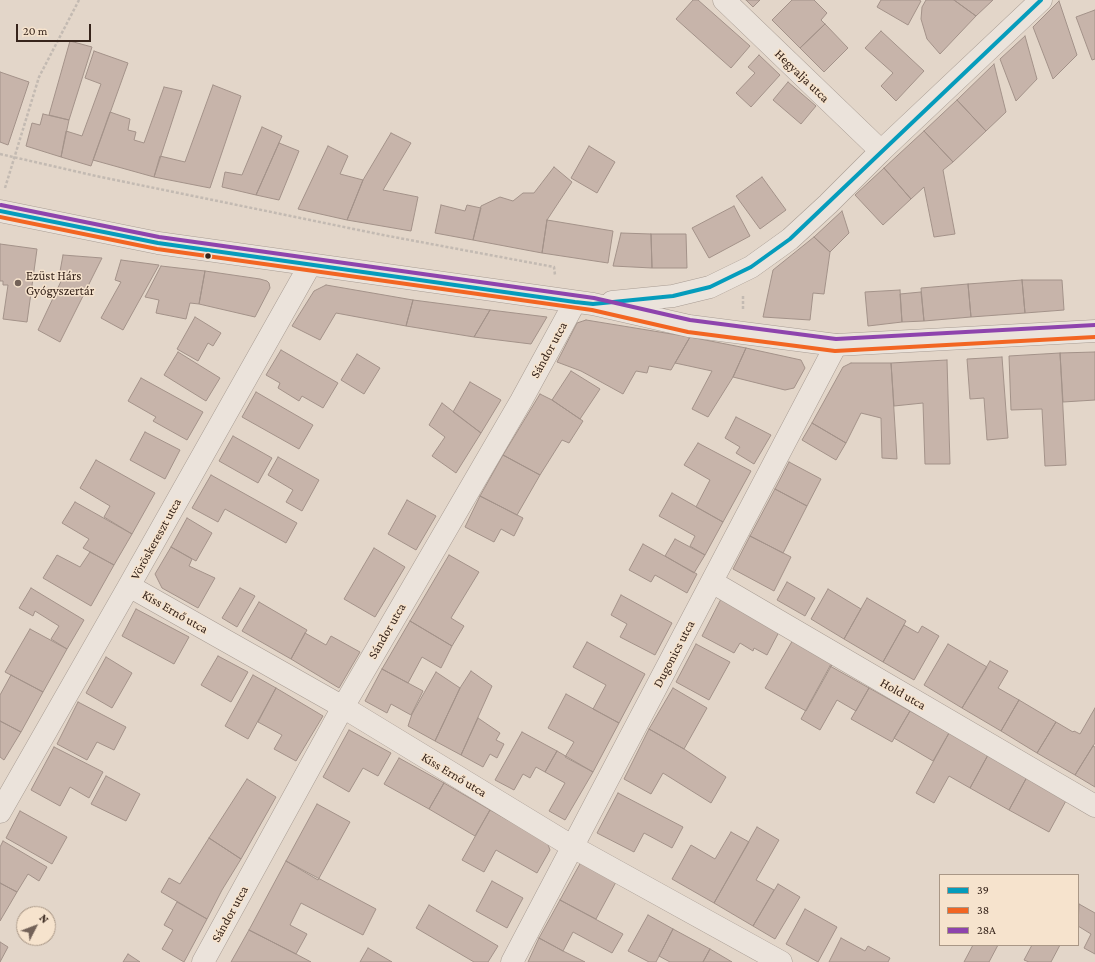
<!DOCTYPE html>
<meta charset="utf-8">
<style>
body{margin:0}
#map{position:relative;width:1095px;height:962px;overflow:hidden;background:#e3d6c9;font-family:"Crimson Pro",serif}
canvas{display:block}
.legend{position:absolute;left:939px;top:874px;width:140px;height:72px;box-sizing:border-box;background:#f6e3cd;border:1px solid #a99786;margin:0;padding:5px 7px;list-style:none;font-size:12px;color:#36241b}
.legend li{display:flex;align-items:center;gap:8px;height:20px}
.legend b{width:20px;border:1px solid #a99786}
.north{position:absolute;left:16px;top:906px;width:40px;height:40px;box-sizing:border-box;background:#f6e3cd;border:1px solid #a99786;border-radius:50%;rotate:48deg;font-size:11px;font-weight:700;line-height:16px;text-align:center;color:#36241b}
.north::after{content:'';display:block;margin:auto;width:14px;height:18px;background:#736258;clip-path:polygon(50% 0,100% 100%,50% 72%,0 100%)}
.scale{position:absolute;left:16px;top:24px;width:75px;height:18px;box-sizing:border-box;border:2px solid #36241b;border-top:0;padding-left:5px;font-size:12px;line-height:14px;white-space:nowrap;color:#36241b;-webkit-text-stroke:3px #f6e3cd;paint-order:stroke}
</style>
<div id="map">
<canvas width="1095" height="962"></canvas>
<ul class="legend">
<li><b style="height:5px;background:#059cbc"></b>39</li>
<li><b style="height:5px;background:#f26522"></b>38</li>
<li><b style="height:5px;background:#8e44ad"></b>28A</li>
</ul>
<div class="north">N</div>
<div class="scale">20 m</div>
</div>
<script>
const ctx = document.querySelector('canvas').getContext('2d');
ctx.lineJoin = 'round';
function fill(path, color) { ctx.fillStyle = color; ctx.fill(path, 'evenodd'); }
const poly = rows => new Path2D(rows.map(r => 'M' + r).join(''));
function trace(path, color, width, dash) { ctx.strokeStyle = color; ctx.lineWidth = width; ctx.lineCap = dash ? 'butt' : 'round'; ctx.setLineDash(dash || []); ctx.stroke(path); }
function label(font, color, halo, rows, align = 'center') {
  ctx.font = font + ' "Crimson Pro",serif'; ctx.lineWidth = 3; ctx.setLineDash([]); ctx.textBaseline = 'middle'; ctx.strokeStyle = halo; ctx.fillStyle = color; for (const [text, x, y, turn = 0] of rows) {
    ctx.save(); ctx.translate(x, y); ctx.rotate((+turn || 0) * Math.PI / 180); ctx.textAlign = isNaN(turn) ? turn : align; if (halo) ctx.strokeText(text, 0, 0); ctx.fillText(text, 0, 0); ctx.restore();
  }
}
const building = poly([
 [693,0,698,0,750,46,731,68,676,19,693,0],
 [746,0,760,0,753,7,746,0],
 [792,0,814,0,827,13,821,20,825,24,800,48,772,20,792,0],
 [881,0,919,0,921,1,908,25,877,7,881,0],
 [926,0,954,0,976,16,940,54,927,39,921,19,922,7,926,0],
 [954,0,993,0,976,16,954,0],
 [1059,1,1077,55,1053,79,1033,27,1059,1],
 [1095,10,1095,59,1092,60,1076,17,1095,10],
 [825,24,848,48,824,72,800,48,825,24],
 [881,31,924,71,896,101,881,86,893,73,865,48,881,31],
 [1025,36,1037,79,1016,101,1000,59,1025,36],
 [70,41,92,47,69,120,49,115,70,41],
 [94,51,128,63,91,166,61,157,66,131,82,136,101,84,85,78,94,51],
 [759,55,780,75,751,107,736,93,755,73,748,67,759,55],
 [994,64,1006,112,986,131,957,100,994,64],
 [0,72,29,82,8,145,0,142,0,72],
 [788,82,816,106,801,124,773,100,788,82],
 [213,85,241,96,210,188,154,177,160,156,185,162,213,85],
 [164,87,182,91,154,177,93,160,110,112,130,119,128,130,136,132,134,140,144,143,164,87],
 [957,100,986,131,953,162,924,131,957,100],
 [43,114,69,120,61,157,26,146,32,123,40,125,43,114],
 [262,127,282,136,256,195,222,187,225,172,242,175,262,127],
 [924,131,953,162,943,170,955,234,934,237,924,187,911,199,884,168,924,131],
 [391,133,411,143,383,190,418,197,411,231,347,220,363,180,391,133],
 [279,143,299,151,279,200,256,195,279,143],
 [328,146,348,156,340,174,363,180,347,220,298,209,328,146],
 [589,146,615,162,597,193,571,178,589,146],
 [554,167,572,182,547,220,542,253,473,240,481,206,500,197,513,201,523,193,534,193,554,167],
 [884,168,911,199,883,225,855,195,884,168],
 [762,177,786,210,760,229,736,196,762,177],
 [441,205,465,211,467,205,481,208,473,240,435,233,441,205],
 [734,206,750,236,709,258,692,228,734,206],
 [842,211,849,233,830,252,814,237,842,211],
 [547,220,613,231,608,263,542,253,547,220],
 [621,233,651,234,652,268,613,266,621,233],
 [651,234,686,234,687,268,652,268,651,234],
 [814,237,830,252,824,294,813,293,810,320,763,317,773,270,814,237],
 [0,244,37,249,27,322,3,319,8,285,3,285,3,281,0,281,0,244],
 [63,255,102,258,60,342,38,330,63,277,59,277,63,255],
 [121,260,159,265,123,330,101,318,121,282,115,280,121,260],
 [161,266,205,271,199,304,190,303,186,319,156,313,159,300,145,297,161,266],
 [205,271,260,279,267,281,269,283,270,288,255,317,199,304,205,271],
 [1022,280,1025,313,971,317,968,284,1022,280],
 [1022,280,1062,280,1064,310,1025,313,1022,280],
 [968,284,971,317,924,321,921,288,968,284],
 [326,285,413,300,406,326,336,313,320,340,292,326,314,291,326,285],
 [900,290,902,322,868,326,865,292,900,290],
 [921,292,924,321,902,322,900,294,921,292],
 [413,300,490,310,474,337,406,326,413,300],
 [490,310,547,317,531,344,474,337,490,310],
 [195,317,221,333,213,346,208,343,198,361,177,349,195,317],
 [586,320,690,337,671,370,649,366,647,373,636,371,623,394,581,371,557,362,577,323,586,320],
 [690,337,746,348,733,377,708,417,692,409,712,371,675,363,690,337],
 [746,348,801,360,805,368,794,388,785,390,733,377,746,348],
 [281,350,338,383,323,408,302,396,299,401,278,388,280,383,266,375,281,350],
 [178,352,220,378,206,401,164,375,178,352],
 [1095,352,1095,400,1063,402,1060,353,1095,352],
 [1060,353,1066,465,1045,466,1042,409,1011,410,1009,356,1060,353],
 [357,354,380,368,364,394,341,380,357,354],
 [1002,357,1008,438,987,440,984,398,970,399,967,359,1002,357],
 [947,360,950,464,925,464,923,403,894,406,891,363,947,360],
 [851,363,891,363,897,459,882,458,881,418,861,413,846,443,812,423,843,367,851,363],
 [571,371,600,389,580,419,552,400,571,371],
 [141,378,203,412,187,440,153,421,156,417,128,401,141,378],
 [470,382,501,400,481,433,453,412,470,382],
 [256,392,313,425,299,449,242,417,256,392],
 [540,394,552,400,583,421,569,443,562,440,540,475,503,455,540,394],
 [442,403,481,433,456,473,432,456,445,437,429,425,442,403],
 [736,417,771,435,754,464,736,453,740,447,725,438,736,417],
 [812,423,846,443,836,460,802,440,812,423],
 [145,432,180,450,165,479,130,460,145,432],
 [233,436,272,458,258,483,219,461,233,436],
 [698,443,751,471,723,522,696,507,710,480,684,465,698,443],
 [503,455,540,475,517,515,480,496,503,455],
 [278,457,319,480,302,511,286,502,293,490,268,475,278,457],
 [96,460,155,493,132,534,104,517,110,506,80,488,96,460],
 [789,462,821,479,807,506,775,489,789,462],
 [211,475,297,523,286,543,225,509,218,522,192,508,211,475],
 [775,489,807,506,783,553,750,536,775,489],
 [672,493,723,522,705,555,690,546,695,536,659,516,672,493],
 [480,496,523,518,514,536,501,529,494,542,465,527,480,496],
 [407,500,436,516,416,550,388,534,407,500],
 [75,502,132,534,114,565,83,548,89,539,62,523,75,502],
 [187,518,212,533,196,561,171,547,187,518],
 [750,536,791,557,774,591,733,569,750,536],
 [675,539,705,555,694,573,665,556,675,539],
 [643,544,697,574,687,593,655,575,651,582,629,570,643,544],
 [171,547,192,559,189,566,215,578,198,608,162,588,155,574,171,547],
 [374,548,405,567,375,617,344,599,374,548],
 [90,552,114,565,91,606,43,578,57,555,80,567,90,552],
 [449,555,479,572,451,618,464,626,452,646,410,621,449,555],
 [787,582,815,598,805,616,777,600,787,582],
 [31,588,84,620,67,649,51,639,59,626,35,611,33,616,19,608,31,588],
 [240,588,255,596,237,627,222,618,240,588],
 [828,589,861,609,844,639,811,619,828,589],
 [621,595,672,623,655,655,620,637,627,624,611,615,621,595],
 [867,598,906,621,883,662,844,639,867,598],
 [721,599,780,630,767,655,754,648,753,651,740,643,734,653,702,636,721,599],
 [259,602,307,630,291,659,242,631,259,602],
 [136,609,189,637,174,664,122,636,136,609],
 [410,621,452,646,441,668,422,657,408,683,382,669,410,621],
 [904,625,918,633,922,626,939,636,914,680,883,662,904,625],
 [30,629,67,649,43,692,5,672,30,629],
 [305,633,326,645,331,636,360,652,339,688,291,659,305,633],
 [794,638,834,661,806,711,765,688,794,638],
 [587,642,645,674,619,723,593,709,606,685,573,667,587,642],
 [696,644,730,662,709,700,676,682,696,644],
 [948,644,987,667,962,708,924,685,948,644],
 [218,656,248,672,231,702,201,685,218,656],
 [106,657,132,673,112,708,86,693,106,657],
 [990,661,1008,671,998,688,1019,700,1001,731,962,708,990,661],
 [830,666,869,688,856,711,837,700,820,730,801,719,830,666],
 [382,669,423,691,411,715,391,704,387,713,365,701,382,669],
 [471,671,492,686,461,755,435,741,460,688,471,671],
 [436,672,460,688,435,741,408,726,412,714,436,672],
 [11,675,43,692,21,732,0,721,0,695,11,675],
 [253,675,276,688,248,739,225,726,253,675],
 [276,688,323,716,296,761,274,749,282,735,258,722,276,688],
 [673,688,707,708,684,749,649,729,673,688],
 [869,688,910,711,892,742,851,719,869,688],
 [566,694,619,723,593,772,565,757,574,742,548,728,566,694],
 [1019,700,1056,722,1037,753,1001,731,1019,700],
 [78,702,126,727,114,750,97,742,87,760,57,744,78,702],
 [1095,708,1095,743,1075,775,1037,753,1056,722,1073,732,1074,731,1080,734,1095,708],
 [910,711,949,733,933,761,894,738,910,711],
 [478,718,500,733,496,740,504,744,497,758,490,754,483,767,461,755,478,718],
 [0,721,21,732,4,760,0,757,0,721],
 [649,729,684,749,726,777,711,803,663,773,651,794,624,779,649,729],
 [349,730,391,753,378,776,363,768,349,792,323,777,349,730],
 [522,732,557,751,545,772,536,767,530,778,523,774,514,790,495,780,522,732],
 [949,733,988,755,970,788,949,776,934,803,916,793,949,733],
 [1093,746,1095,747,1095,787,1075,775,1093,746],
 [54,747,103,772,89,798,70,787,60,806,31,790,54,747],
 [557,751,593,772,565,820,549,811,565,783,545,772,557,751],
 [988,755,1027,777,1009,810,970,788,988,755],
 [399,758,444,783,429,809,384,784,399,758],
 [106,776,140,794,126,821,91,804,106,776],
 [1027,777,1067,799,1049,832,1009,810,1027,777],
 [247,779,276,797,241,859,209,838,247,779],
 [444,783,490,810,475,836,429,809,444,783],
 [618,793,683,827,672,848,644,833,634,852,597,833,618,793],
 [317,804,350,822,318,880,286,861,317,804],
 [490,810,547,842,550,850,537,873,496,850,484,872,462,860,490,810],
 [20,811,67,837,52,864,6,838,20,811],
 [757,827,779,840,756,880,774,890,753,926,714,903,757,827],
 [731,832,749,842,714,903,672,879,691,845,715,859,731,832],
 [209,838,241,859,222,890,207,919,161,892,169,878,180,884,209,838],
 [3,841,47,867,39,881,28,874,17,892,0,883,0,847,3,841],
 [286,861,376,909,363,935,301,903,290,925,307,934,296,954,249,930,286,861],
 [581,862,616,882,596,919,560,900,581,862],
 [492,881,523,898,507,928,476,911,492,881],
 [0,883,17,892,0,921,0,883],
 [778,884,800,897,775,939,753,926,778,884],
 [560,900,623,934,612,953,573,932,563,951,539,938,560,900],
 [177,902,207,919,184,962,162,949,173,930,164,925,177,902],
 [1079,904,1095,913,1095,954,1084,948,1091,934,1078,926,1079,904],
 [429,905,498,946,488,962,474,962,416,928,429,905],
 [805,909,837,927,818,962,786,944,805,909],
 [648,915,673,929,656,962,649,962,628,951,648,915],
 [673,929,710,949,703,962,670,962,659,956,673,929],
 [249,930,296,954,311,962,231,962,249,930],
 [539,938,563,951,585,962,528,962,539,938],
 [841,938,865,951,868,946,890,958,888,962,829,962,841,938],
 [0,942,8,947,0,962,0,942],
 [973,945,998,945,989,962,964,962,973,945],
 [1032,945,1060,945,1051,962,1029,962,1024,960,1032,945],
 [368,948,392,962,360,962,368,948],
 [710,949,732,962,703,962,710,949],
 [128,954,140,962,123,962,128,954]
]);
fill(building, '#c7b4aa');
trace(building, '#a39289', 1);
const minor = poly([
 [724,0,881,151],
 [712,582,1095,806],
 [129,586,343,707,573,847,781,962],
 [0,812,129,586,310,265],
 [203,962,343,707,521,401,575,302],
 [512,962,836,345]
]);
const tertiary = poly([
 [0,211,158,243,593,304,689,326,836,345,1095,331],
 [612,302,673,296,710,287,751,267,790,239,828,204,881,151,1041,0]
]);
trace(minor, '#a89c93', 23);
trace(tertiary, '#a89c93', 23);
trace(poly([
 [0,154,96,176,383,235,554,267,555,275],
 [5,188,39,77,79,0],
 [743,309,743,296]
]), '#c3bab2', 2.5, [3, 2]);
trace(minor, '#ebe3db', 22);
trace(tertiary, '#ebe3db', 22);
trace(poly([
 [0,211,158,243,575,302,593,304,673,296,710,287,751,267,790,239,1041,0]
]), '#059cbc', 4);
trace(poly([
 [0,217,157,249,592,310,688,332,835,351,1095,337]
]), '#f26522', 4);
trace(poly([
 [1,205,159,237,594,298,690,320,836,339,1095,325]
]), '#8e44ad', 4);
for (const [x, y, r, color] of [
 [208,256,3.5,"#36241b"],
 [18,283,4,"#736258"]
]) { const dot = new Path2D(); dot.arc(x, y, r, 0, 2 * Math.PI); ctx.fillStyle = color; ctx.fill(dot); trace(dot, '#f6e3cd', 1.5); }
label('13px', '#36241b', '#f6e3cd', [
 ["Hegyalja utca",802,76,44],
 ["Sándor utca",549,350,-61],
 ["Vöröskereszt utca",156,539,-61],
 ["Kiss Ernő utca",175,612,30],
 ["Sándor utca",387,631,-60],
 ["Dugonics utca",674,654,-62],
 ["Hold utca",903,694,30],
 ["Kiss Ernő utca",454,775,31],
 ["Sándor utca",230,914,-61]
]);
label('13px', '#36241b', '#f6e3cd', [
 ["Ezüst Hárs",26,276],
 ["Gyógyszertár",26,291]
], 'left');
</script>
